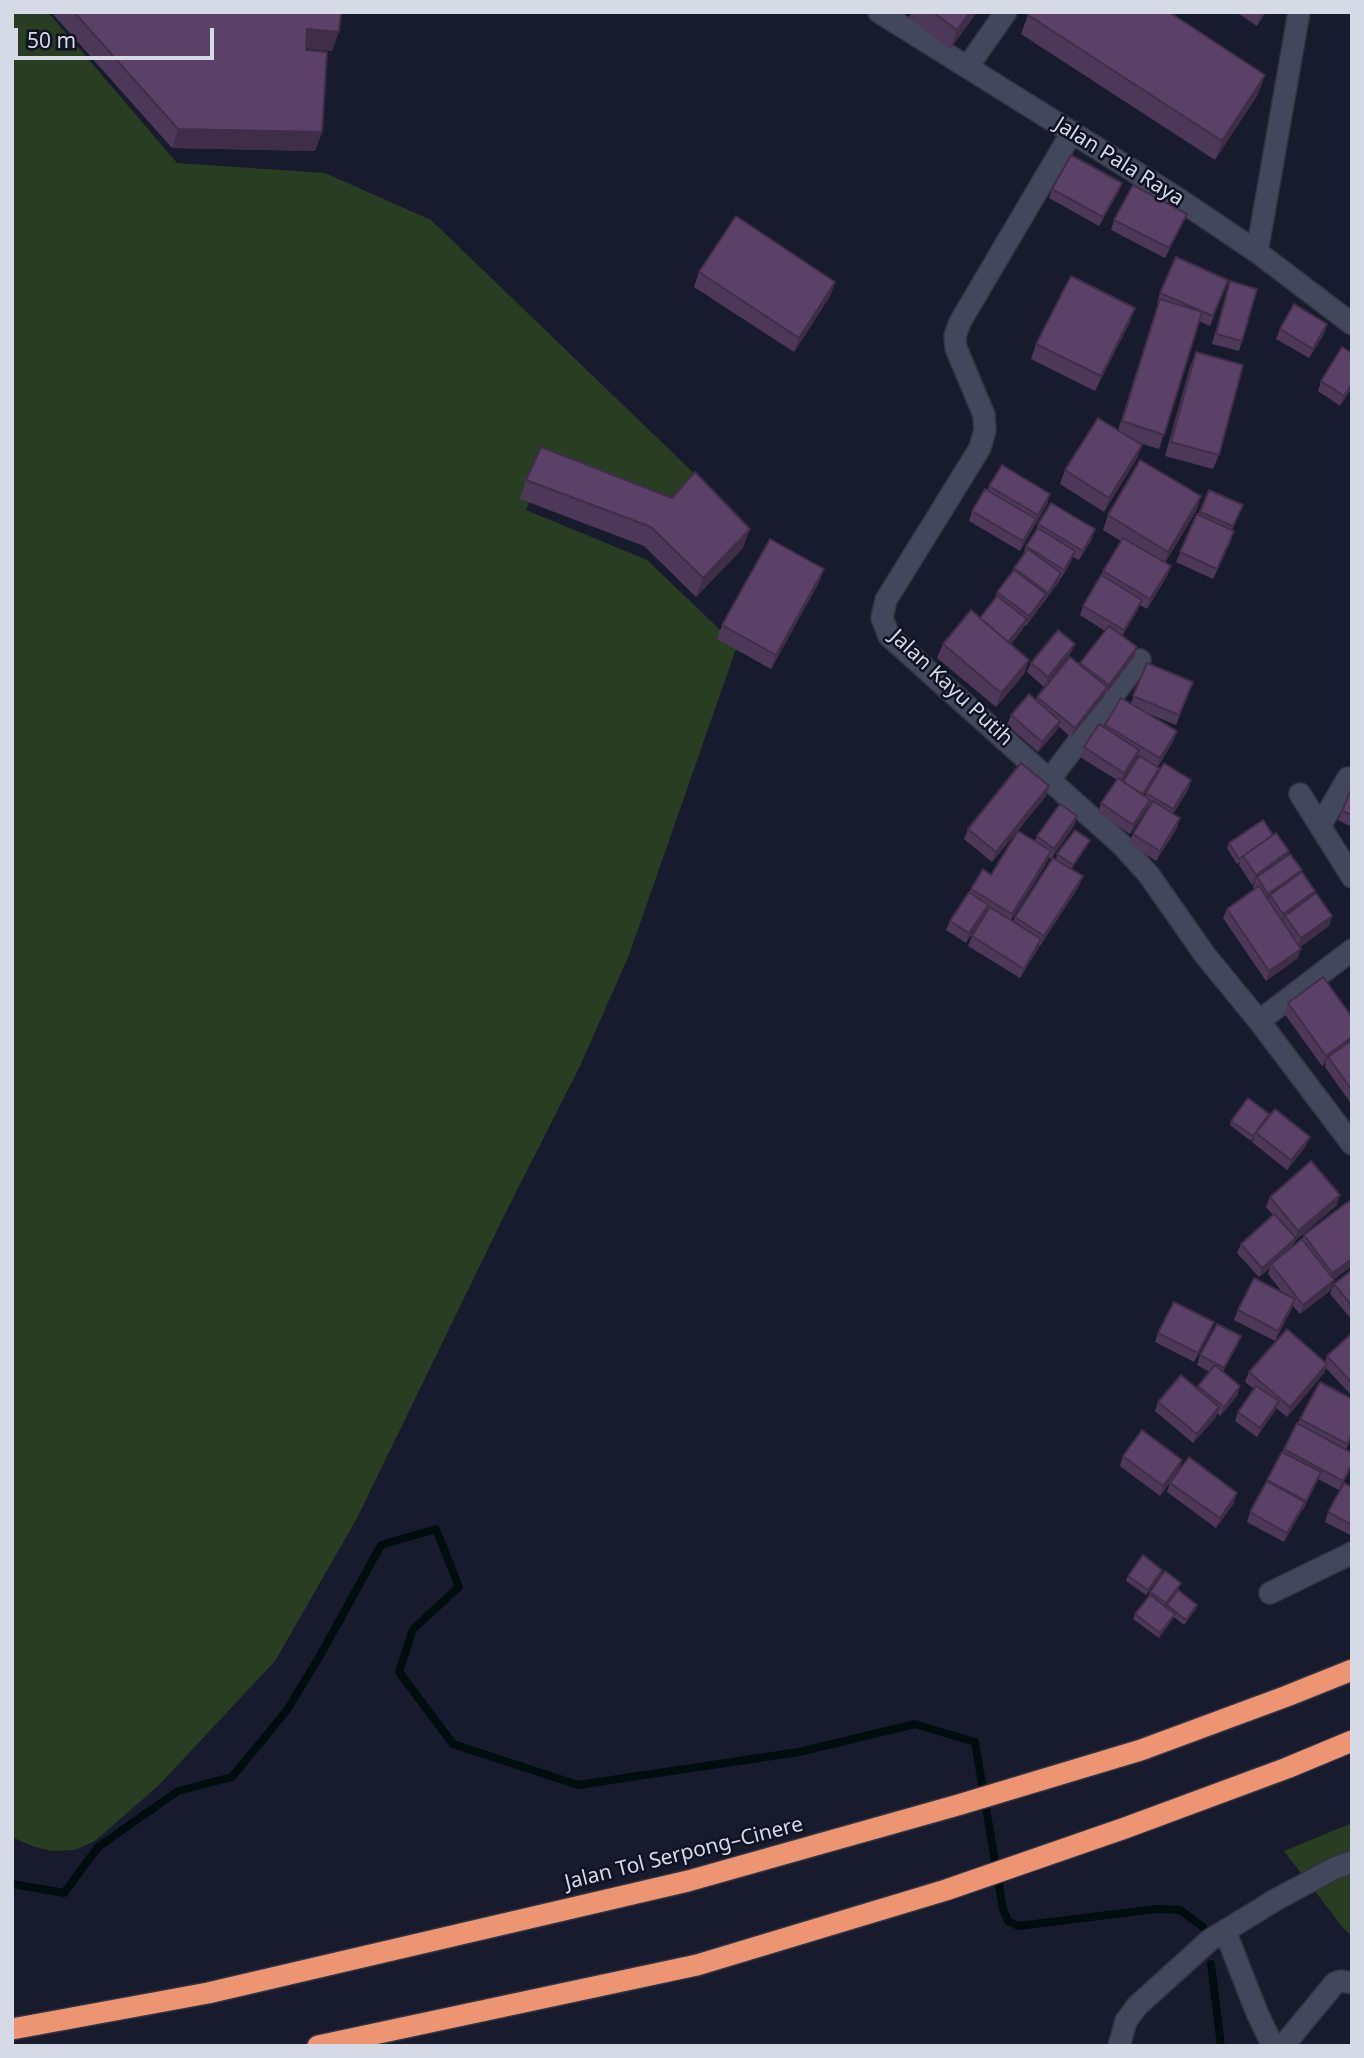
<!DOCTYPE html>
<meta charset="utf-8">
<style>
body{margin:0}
#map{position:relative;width:1364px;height:2058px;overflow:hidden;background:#181b2d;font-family:"Noto Sans",sans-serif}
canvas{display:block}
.frame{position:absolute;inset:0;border:14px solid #d6d9e6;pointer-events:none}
.scale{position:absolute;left:14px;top:28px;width:200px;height:32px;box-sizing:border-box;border:4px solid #d6d9e6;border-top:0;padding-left:9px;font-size:21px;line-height:24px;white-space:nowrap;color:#d6d9e6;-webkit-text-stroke:5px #0f1223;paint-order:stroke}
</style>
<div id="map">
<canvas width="1364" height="2058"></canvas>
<div class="frame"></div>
<div class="scale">50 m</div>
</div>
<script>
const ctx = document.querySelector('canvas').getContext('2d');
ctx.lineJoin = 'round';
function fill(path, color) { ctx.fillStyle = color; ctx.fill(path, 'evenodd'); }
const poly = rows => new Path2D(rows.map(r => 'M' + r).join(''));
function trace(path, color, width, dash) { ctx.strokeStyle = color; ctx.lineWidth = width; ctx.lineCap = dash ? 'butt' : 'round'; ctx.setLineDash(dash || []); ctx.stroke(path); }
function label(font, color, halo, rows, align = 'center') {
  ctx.font = font + ' "Noto Sans",sans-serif'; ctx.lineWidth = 5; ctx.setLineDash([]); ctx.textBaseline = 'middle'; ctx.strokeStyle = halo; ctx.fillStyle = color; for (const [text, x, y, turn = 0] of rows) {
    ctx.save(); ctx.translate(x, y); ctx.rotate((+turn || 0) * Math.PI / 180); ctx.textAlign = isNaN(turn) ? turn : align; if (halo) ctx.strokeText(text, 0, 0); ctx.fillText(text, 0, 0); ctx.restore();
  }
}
fill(poly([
 [12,12,48,12,177,163,325,173,431,220,700,479,680,504,552,452,526,510,647,560,737,646,629,955,580,1066,505,1214,357,1518,275,1661,159,1785,95,1841,75,1850,51,1851,32,1846,12,1837],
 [1352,1823,1352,1936,1344,1929,1284,1851]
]), '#283d21');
trace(poly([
 [12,1884,64,1893,98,1847,178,1791,232,1777,287,1710,321,1654,381,1545,436,1529,459,1587,413,1629,399,1672,453,1744,578,1785,799,1752,915,1724,975,1742,1003,1909,1008,1921,1018,1926,1156,1909,1180,1910,1203,1927],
 [1211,1964,1221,2046]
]), '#000d0e', 8);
const minor = poly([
 [879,12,1180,200,1257,252,1352,324],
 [968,66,1006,12],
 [1072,132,960,322,955,336,956,348,984,415,985,430,980,448,886,600,882,618,889,636,1122,845,1149,875,1205,955,1259,1021,1352,1144],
 [1257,252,1299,12],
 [1050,779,1140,660],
 [1300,794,1352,877],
 [1320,826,1348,778],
 [1259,1021,1352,950],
 [1270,1593,1352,1553],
 [1225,1931,1258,2015,1273,2046],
 [1119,2046,1126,2021,1137,2006,1210,1940,1277,1899,1335,1868,1352,1862],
 [1283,2046,1335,1983,1341,1981,1352,1983]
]);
const highway = poly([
 [12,2029,208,1993,688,1881,958,1805,1141,1750,1287,1696,1352,1670],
 [318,2046,697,1965,946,1890,1125,1828,1287,1768,1352,1741]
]);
trace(minor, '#323443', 24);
trace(highway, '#323443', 24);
trace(minor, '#42475b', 21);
trace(highway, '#ed9473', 21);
fill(poly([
 [51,12,341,12,332,51,306,48,322,132,315,151,172,148],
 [911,12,977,12,950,49,909,18],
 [1236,12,1266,12,1257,26],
 [1028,15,1258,94,1215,160,1021,34],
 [1122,183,1118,193,1099,226,1049,198,1052,189],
 [1114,220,1183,223,1165,258,1111,230],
 [699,272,835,282,830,296,794,352,694,287],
 [1228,280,1210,326,1199,321,1159,449,1136,442,1142,445,1136,460,1104,512,1060,484,1065,470,1118,430,1158,303,1157,303,1160,293],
 [1230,281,1242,341,1239,351,1212,344],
 [1130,322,1095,391,1031,359,1036,344],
 [1327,324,1324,334,1309,358,1276,339,1280,329],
 [1196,352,1219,455,1213,469,1165,456,1190,367],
 [1352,353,1352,388,1340,406,1318,391,1321,381],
 [526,480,743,548,696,597,644,546,520,499],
 [989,486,1050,494,1047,504,1020,551,969,521,972,511,988,490],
 [1209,490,1243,505,1232,530,1231,541,1213,579,1176,562],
 [1201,496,1196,511,1165,563,1171,566,1167,576,1147,609,1140,605,1122,636,1134,657,1071,737,1058,726,1057,730,1038,752,1007,725,1011,715,1036,700,1037,697,1080,665,1105,631,1080,615,1083,606,1121,541,1103,530,1108,515],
 [1038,524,1092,539,1079,560,1073,557,1058,583,1026,626,1024,625,1023,629,1011,644,1029,660,1024,674,996,707,937,658,943,644,980,618,995,599,997,592,1012,573,1014,568,1023,555,1026,546,1035,532],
 [824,569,818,584,771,669,717,639,722,625],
 [1071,653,1044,687,1027,672,1031,663],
 [1147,663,1193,682,1176,725,1147,713,1177,731,1173,741,1158,767,1157,773,1143,795,1145,796,1146,793,1191,780,1188,790,1173,814,1177,828,1156,861,1129,843,1133,834,1149,807,1148,806,1130,834,1098,813,1101,803,1117,780,1080,757,1084,747,1104,727,1105,725,1131,703],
 [1137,756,1139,757,1123,782,1122,781],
 [1049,786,1046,796,992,862,964,839,968,829],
 [1352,793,1352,827,1338,820,1342,811],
 [1077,816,1074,826,1051,859,1049,857,1011,920,1013,922,1015,917,1056,859,1057,854,1088,845,1071,869,1083,876,1079,886,1040,946,1039,946,1020,978,968,946,972,936,988,911,986,910,984,915,966,943,946,930,950,921,969,892,971,889,991,875,1035,841,1037,836],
 [1273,835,1289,851,1288,855,1302,870,1300,874,1315,891,1314,894,1332,916,1329,926,1300,947,1298,958,1266,981,1223,918,1227,909,1255,889,1253,887,1255,883,1252,885,1239,865,1240,862,1237,864,1227,848,1229,843],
 [1288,1003,1352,1017,1352,1105,1325,1067,1326,1063,1322,1066,1284,1013],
 [1269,1114,1268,1118,1306,1146,1287,1170,1252,1142,1255,1136,1251,1141,1230,1125,1231,1121],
 [1270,1197,1337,1205,1295,1241,1292,1247,1302,1240,1304,1235,1352,1206,1352,1266,1334,1279,1331,1290,1300,1314,1293,1306,1275,1341,1234,1320,1238,1310,1282,1292,1268,1274,1270,1268,1259,1277,1237,1253,1241,1244,1273,1215,1266,1207],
 [1352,1270,1352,1320,1330,1294,1334,1284],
 [1214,1322,1210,1332,1194,1362,1155,1342,1158,1333],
 [1352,1333,1352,1396,1326,1368,1324,1373,1287,1417,1276,1408,1257,1437,1235,1421,1238,1412,1254,1389,1245,1382,1249,1372,1325,1362,1327,1356],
 [1241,1336,1237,1346,1223,1372,1240,1386,1237,1396,1220,1416,1217,1413,1216,1417,1193,1443,1155,1411,1158,1402,1197,1388,1210,1372,1197,1365,1200,1355],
 [1300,1419,1352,1438,1346,1449,1352,1453,1352,1467,1339,1490,1318,1479,1303,1510,1302,1510,1284,1542,1247,1522,1250,1512],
 [1123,1456,1182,1460,1179,1470,1160,1496,1120,1466],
 [1170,1483,1234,1503,1216,1528,1167,1492],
 [1352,1487,1352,1536,1325,1522,1328,1512],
 [1162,1570,1161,1575,1146,1595,1126,1581,1128,1576],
 [1179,1588,1165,1607,1166,1607,1167,1605,1196,1609,1184,1625,1174,1617,1159,1638,1133,1619,1135,1614,1148,1597,1150,1592]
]), '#4e3859');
fill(poly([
 [970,12,977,12,950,49,957,30],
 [1262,12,1266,12,1257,26],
 [307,29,339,32,332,51,300,47],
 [1265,75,1258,94,1215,160,1222,141],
 [178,129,322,132,315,151,172,148],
 [1122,183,1118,193,1099,226,1103,217],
 [1187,214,1183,223,1165,258,1169,248],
 [835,282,830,296,794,352,799,338],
 [1135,308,1130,322,1095,391,1101,376],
 [1327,324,1324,334,1309,358,1313,349],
 [1352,384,1352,388,1340,406,1344,396],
 [1142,445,1136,460,1104,512,1109,498],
 [1050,494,1047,504,1020,551,1023,541],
 [1201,496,1196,511,1163,566,1168,552],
 [750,529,743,548,696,597,703,578],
 [1095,529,1092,539,1079,560,1083,551],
 [1075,551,1072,560,1061,579,1064,570],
 [1171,566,1167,576,1147,609,1150,599],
 [824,569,818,584,771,669,776,655],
 [1061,573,1058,583,1044,602,1048,593],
 [1046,594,1042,604,1026,626,1029,616],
 [1142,600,1138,610,1120,640,1124,630],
 [1027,619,1023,629,1004,653,1008,643],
 [1075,644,1071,653,1044,687,1048,677],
 [1137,647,1134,657,1106,694,1109,685],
 [1029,660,1024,674,996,707,1001,693],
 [1107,687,1104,697,1071,737,1075,728],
 [1060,721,1057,730,1038,752,1042,742],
 [1177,731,1173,741,1157,768,1160,758],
 [1139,750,1136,759,1121,783,1124,773],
 [1191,780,1188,790,1170,819,1173,809],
 [1049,786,1046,796,992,862,996,852],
 [1150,800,1147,809,1130,834,1133,825],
 [1077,816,1074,826,1051,859,1054,849],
 [1180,818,1177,828,1156,861,1160,851],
 [1090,840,1088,845,1071,870,1073,865],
 [1051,851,1048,861,1009,924,1012,914],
 [1289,851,1286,861,1257,877,1255,883,1252,885,1256,875],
 [1302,870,1298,880,1270,895,1268,902,1265,904,1268,894],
 [1083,876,1079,886,1040,946,1044,936],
 [1315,891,1312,901,1285,916,1283,922,1280,924,1283,914],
 [988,905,984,915,966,943,969,933],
 [1332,916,1329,926,1298,948,1301,938],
 [1041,939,1038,949,1020,978,1024,969],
 [1301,949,1298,958,1266,981,1269,971],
 [1352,1037,1352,1044,1328,1057,1326,1063,1322,1066,1326,1056],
 [1310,1137,1306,1146,1287,1170,1291,1160],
 [1340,1195,1337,1205,1295,1241,1298,1231],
 [1296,1238,1292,1248,1271,1264,1270,1268,1259,1277,1262,1268],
 [1352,1259,1352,1266,1329,1283,1332,1273],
 [1334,1280,1331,1290,1300,1314,1303,1305],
 [1295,1299,1292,1308,1275,1341,1278,1331],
 [1214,1322,1210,1332,1194,1362,1198,1353],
 [1241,1336,1237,1346,1220,1377,1224,1368],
 [1327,1364,1324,1373,1287,1417,1290,1407],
 [1240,1386,1237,1396,1220,1416,1224,1407],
 [1279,1401,1275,1411,1257,1437,1260,1428],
 [1219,1407,1216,1417,1193,1443,1197,1434],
 [1182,1460,1179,1470,1160,1496,1163,1486],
 [1352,1464,1352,1467,1339,1490,1343,1481],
 [1321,1472,1317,1482,1303,1510,1306,1501],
 [1237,1493,1234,1503,1216,1528,1220,1518],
 [1305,1502,1301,1512,1284,1542,1287,1533],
 [1162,1570,1161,1575,1146,1595,1148,1590],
 [1181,1583,1179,1588,1164,1608,1166,1603],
 [1197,1605,1196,1609,1184,1625,1186,1620],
 [1175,1614,1173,1619,1159,1638,1160,1633]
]), '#402e49');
const building = poly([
 [74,12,341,12,339,32,307,29,306,50,327,52,322,132,178,129,74,12],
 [933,12,970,12,957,30,933,12],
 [1030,12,1169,12,1265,75,1222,141,1028,15,1030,12],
 [1071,155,1122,183,1103,217,1052,189,1071,155],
 [1133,185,1187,214,1169,248,1114,220,1133,185],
 [736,216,835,282,799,338,699,272,736,216],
 [1176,257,1228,280,1213,316,1160,293,1176,257],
 [1071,276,1135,308,1101,376,1036,344,1071,276],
 [1230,281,1257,289,1242,341,1216,334,1230,281],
 [1160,299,1202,312,1164,435,1122,421,1160,299],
 [1294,304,1327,324,1313,349,1280,329,1294,304],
 [1342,347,1352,353,1352,384,1344,396,1321,381,1342,347],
 [1196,352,1243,365,1219,455,1171,442,1196,352],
 [1098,418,1142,445,1109,498,1065,470,1098,418],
 [541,447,672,498,695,472,750,529,703,578,651,527,526,480,541,447],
 [1140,460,1201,496,1168,552,1108,515,1140,460],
 [1002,465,1050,494,1038,515,989,486,1002,465],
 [985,489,1036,519,1023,541,972,511,985,489],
 [1209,490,1243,505,1233,526,1200,512,1209,490],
 [1051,503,1095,529,1083,551,1038,524,1051,503],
 [1197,514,1234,531,1217,569,1180,552,1197,514],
 [1038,528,1075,551,1064,570,1026,546,1038,528],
 [1123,538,1171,566,1150,599,1103,571,1123,538],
 [770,539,824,569,776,655,722,625,770,539],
 [1028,549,1061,573,1048,593,1014,568,1028,549],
 [1014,570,1046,594,1029,616,997,592,1014,570],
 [1101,575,1142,600,1124,630,1083,606,1101,575],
 [997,596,1027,619,1008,642,980,618,997,596],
 [971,610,1029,660,1001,693,943,644,971,610],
 [1109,626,1137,647,1109,685,1080,663,1109,626],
 [1058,630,1075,644,1048,677,1031,663,1058,630],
 [1070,657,1107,687,1075,728,1037,697,1070,657],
 [1147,663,1193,682,1179,715,1133,696,1147,663],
 [1029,694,1060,721,1042,742,1011,715,1029,694],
 [1121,698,1177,731,1160,758,1105,725,1121,698],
 [1099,724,1139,750,1124,773,1084,747,1099,724],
 [1139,756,1159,768,1143,794,1123,782,1139,756],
 [1021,763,1049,786,996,852,968,829,1021,763],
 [1164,763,1191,780,1173,809,1146,793,1164,763],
 [1118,778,1150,800,1133,825,1101,803,1118,778],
 [1350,792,1352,793,1352,815,1342,811,1350,792],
 [1153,801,1180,818,1160,851,1133,834,1153,801],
 [1060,804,1077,816,1054,849,1037,836,1060,804],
 [1263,820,1273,835,1239,859,1229,843,1263,820],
 [1075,830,1090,840,1073,865,1057,854,1075,830],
 [1018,831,1051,851,1012,914,971,889,983,869,991,875,1018,831],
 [1276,833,1289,851,1256,875,1243,856,1276,833],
 [1290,854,1302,870,1268,894,1257,877,1290,854],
 [1053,858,1083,876,1044,936,1015,917,1053,858],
 [1302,872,1315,891,1283,914,1270,895,1302,872],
 [1259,886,1301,949,1269,971,1227,909,1259,886],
 [969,892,988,905,969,933,950,921,969,892],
 [1316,893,1332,916,1301,938,1285,916,1316,893],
 [990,907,1041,939,1024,969,972,936,990,907],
 [1323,977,1352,1017,1352,1037,1326,1056,1288,1003,1323,977],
 [1352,1040,1352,1090,1328,1057,1352,1040],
 [1248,1098,1269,1114,1253,1136,1231,1121,1248,1098],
 [1275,1109,1310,1137,1291,1160,1256,1133,1275,1109],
 [1311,1161,1340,1195,1298,1231,1270,1197,1311,1161],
 [1349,1201,1352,1206,1352,1259,1332,1273,1304,1235,1349,1201],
 [1274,1214,1296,1238,1262,1268,1241,1244,1274,1214],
 [1302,1239,1334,1280,1303,1305,1271,1264,1302,1239],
 [1352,1270,1352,1306,1334,1284,1352,1270],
 [1254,1278,1295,1299,1278,1331,1238,1310,1254,1278],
 [1174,1302,1214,1322,1198,1353,1158,1333,1174,1302],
 [1217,1324,1241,1336,1224,1368,1200,1355,1217,1324],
 [1287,1329,1327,1364,1290,1407,1249,1372,1287,1329],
 [1352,1333,1352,1383,1327,1356,1352,1333],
 [1215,1365,1240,1386,1224,1407,1198,1386,1215,1365],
 [1181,1375,1219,1407,1197,1434,1158,1402,1181,1375],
 [1320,1382,1352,1399,1352,1435,1347,1444,1300,1419,1320,1382],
 [1256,1386,1279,1401,1260,1428,1238,1412,1256,1386],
 [1297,1423,1352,1453,1352,1464,1343,1481,1284,1449,1297,1423],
 [1142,1430,1182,1460,1163,1486,1123,1456,1142,1430],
 [1282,1452,1321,1472,1306,1501,1267,1480,1282,1452],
 [1189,1457,1237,1493,1220,1518,1170,1483,1189,1457],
 [1267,1481,1305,1502,1287,1533,1250,1512,1267,1481],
 [1344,1483,1352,1487,1352,1525,1328,1512,1344,1483],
 [1143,1555,1162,1570,1148,1590,1128,1576,1143,1555],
 [1165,1571,1181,1583,1166,1603,1150,1592,1165,1571],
 [1178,1590,1197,1605,1186,1620,1167,1605,1178,1590],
 [1150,1595,1175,1614,1160,1633,1135,1614,1150,1595]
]);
fill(building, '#5b4168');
trace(building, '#402e49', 2);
label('21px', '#d6d9e6', '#0f1223', [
 ["Jalan Pala Raya",1119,162,32],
 ["Jalan Kayu Putih",951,688,43],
 ["Jalan Tol Serpong–Cinere",684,1854,-14]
]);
</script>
